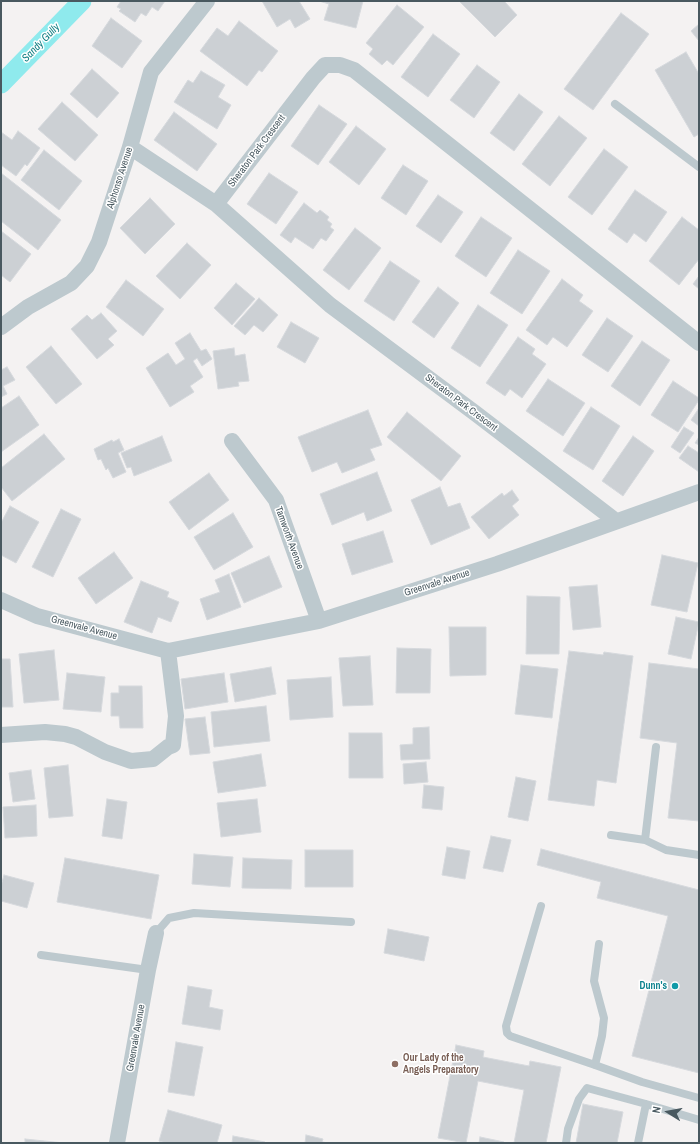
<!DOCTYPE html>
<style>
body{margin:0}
#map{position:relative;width:700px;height:1144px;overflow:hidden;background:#f4f2f2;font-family:"Archivo Narrow",sans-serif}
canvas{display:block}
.frame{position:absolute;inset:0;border:2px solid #495960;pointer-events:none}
.north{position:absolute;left:648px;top:1092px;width:40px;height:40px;-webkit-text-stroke:3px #fff;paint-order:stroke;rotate:281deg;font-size:11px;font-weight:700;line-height:16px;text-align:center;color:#495960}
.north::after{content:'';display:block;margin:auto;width:14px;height:18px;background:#495960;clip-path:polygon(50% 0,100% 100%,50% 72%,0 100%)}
</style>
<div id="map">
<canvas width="700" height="1144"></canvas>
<div class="frame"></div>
<div class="north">N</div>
</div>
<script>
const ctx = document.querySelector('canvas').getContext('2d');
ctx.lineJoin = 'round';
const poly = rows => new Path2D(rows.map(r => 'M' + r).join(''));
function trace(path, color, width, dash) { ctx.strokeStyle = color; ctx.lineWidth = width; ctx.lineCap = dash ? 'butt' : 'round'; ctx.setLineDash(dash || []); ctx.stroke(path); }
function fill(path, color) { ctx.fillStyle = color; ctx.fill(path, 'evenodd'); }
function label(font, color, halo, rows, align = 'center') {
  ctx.font = font + ' "Archivo Narrow",sans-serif'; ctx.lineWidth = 3; ctx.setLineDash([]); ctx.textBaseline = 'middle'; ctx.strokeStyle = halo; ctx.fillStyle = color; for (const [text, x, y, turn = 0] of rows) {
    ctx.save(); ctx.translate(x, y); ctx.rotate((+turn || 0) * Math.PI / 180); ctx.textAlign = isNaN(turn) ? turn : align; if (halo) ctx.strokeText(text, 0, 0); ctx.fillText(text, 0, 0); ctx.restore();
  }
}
trace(poly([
 [1,84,82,1]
]), '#8feaed', 19);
const building = poly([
 [121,1,165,1,158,11,152,7,146,16,141,13,135,22,119,11,121,9,117,7,121,1],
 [262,1,299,1,310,19,295,28,290,19,277,27,262,1],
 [319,1,363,1,356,28,324,20,329,4,319,1],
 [459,1,504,1,517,15,495,37,459,1],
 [397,5,424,27,393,65,387,60,382,65,369,54,373,49,366,43,397,5],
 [621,13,649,34,593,110,564,89,621,13],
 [111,18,142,41,122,68,92,46,111,18],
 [239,21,278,51,262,72,259,70,247,86,200,51,217,28,228,36,239,21],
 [699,24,699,41,691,31,699,24],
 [433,34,460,54,428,97,401,77,433,34],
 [686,52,699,74,699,134,694,137,655,70,686,52],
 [477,65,500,82,474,118,450,100,477,65],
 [92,69,119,93,97,118,70,94,92,69],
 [201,71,225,85,218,97,231,105,217,129,174,102,188,80,193,83,201,71],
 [519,94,543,112,514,151,490,133,519,94],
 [62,102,98,135,75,161,38,129,62,102],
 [319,105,347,124,318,165,291,146,319,105],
 [174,112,217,144,197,171,154,140,174,112],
 [559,116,587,138,550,186,522,164,559,116],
 [356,126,386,149,359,185,329,162,356,126],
 [18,131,40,148,27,166,25,164,16,176,1,165,1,132,12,140,18,131],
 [604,149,628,167,592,215,568,197,604,149],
 [44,150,82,181,59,210,21,180,44,150],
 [403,165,428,181,406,215,381,198,403,165],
 [1,173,61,220,38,250,1,221,1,173],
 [269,173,298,192,276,224,247,204,269,173],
 [635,190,667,212,646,242,634,233,627,243,608,229,635,190],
 [438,195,463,212,441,243,416,226,438,195],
 [150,198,175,224,145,254,120,228,150,198],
 [304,203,317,213,320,210,329,217,327,220,332,224,330,227,334,230,326,241,321,238,313,249,295,237,291,243,280,235,304,203],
 [481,217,512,238,486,277,455,256,481,217],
 [682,217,699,230,699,259,679,285,649,261,682,217],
 [355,228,381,248,349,290,323,270,355,228],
 [1,231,31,254,10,282,1,275,1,231],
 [187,243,211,265,180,299,156,276,187,243],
 [518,250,550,271,522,314,490,293,518,250],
 [390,261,420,281,394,321,364,301,390,261],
 [699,276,699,289,693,284,699,276],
 [562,279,583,295,579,301,593,311,567,347,553,337,547,345,526,330,562,279],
 [126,280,164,309,143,336,106,307,126,280],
 [236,283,255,299,232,325,214,308,236,283],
 [438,287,459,303,434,338,412,322,438,287],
 [259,298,278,315,263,332,254,325,245,335,234,326,259,298],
 [478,305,508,325,480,367,451,348,478,305],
 [101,313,117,331,108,339,114,345,97,359,71,329,87,315,92,320,101,313],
 [607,318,633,336,608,372,582,355,607,318],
 [291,322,319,338,305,363,277,347,291,322],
 [190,333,201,351,206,349,212,359,202,366,197,358,193,361,203,377,190,386,194,392,170,407,146,368,168,353,176,365,185,359,175,343,190,333],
 [518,337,535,349,532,354,546,364,522,398,510,389,505,396,486,383,518,337],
 [642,341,670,360,640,406,611,386,642,341],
 [51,346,82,384,56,404,26,367,51,346],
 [234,348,235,356,245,354,249,381,238,382,239,386,218,389,213,351,234,348],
 [7,367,15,380,3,386,7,394,1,397,1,370,7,367],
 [548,379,585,403,563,436,526,411,548,379],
 [673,381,699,398,699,400,678,432,651,415,673,381],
 [19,396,39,425,1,452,1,408,19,396],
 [591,407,620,426,593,470,563,451,591,407],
 [699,408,699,426,691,420,699,408],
 [368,410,382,445,370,449,375,460,342,473,337,462,312,472,298,437,368,410],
 [407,412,461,456,441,481,387,437,407,412],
 [684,427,694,433,680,453,671,447,684,427],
 [44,434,65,459,12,501,1,487,1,468,44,434],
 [162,436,172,461,134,476,131,467,127,468,121,453,162,436],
 [633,436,654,451,623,496,602,481,633,436],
 [699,437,699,445,695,443,699,437],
 [119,439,124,450,118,453,126,472,113,478,108,468,106,470,101,459,98,460,94,449,112,440,113,442,119,439],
 [688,446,699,453,699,472,679,458,688,446],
 [377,472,392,511,367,521,364,512,332,525,320,494,377,472],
 [209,473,229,500,189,530,169,502,209,473],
 [440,487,448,507,460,503,470,528,431,545,411,500,440,487],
 [512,490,519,500,512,506,519,515,489,539,471,517,502,493,504,496,512,490],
 [10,506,39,522,16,563,1,555,1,523,10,506],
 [61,509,81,519,53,577,32,567,61,509],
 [233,513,253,547,214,570,194,537,233,513],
 [383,531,393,562,352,575,342,544,383,531],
 [114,552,133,578,96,604,78,578,114,552],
 [662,555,698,563,687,612,651,605,662,555],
 [269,556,282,587,244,603,231,573,269,556],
 [229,574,241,607,207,620,200,599,220,592,215,580,229,574],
 [141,581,169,592,167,597,179,602,171,622,158,617,152,633,124,622,141,581],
 [597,585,601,627,573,630,569,587,597,585],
 [527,596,560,597,559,654,526,654,527,596],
 [676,617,699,622,691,659,668,654,676,617],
 [449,627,486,627,486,675,450,676,449,627],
 [397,648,431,649,430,693,396,693,397,648],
 [54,650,59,700,24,703,19,654,54,650],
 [569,651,603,655,604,652,633,656,616,783,597,780,594,806,548,800,569,651],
 [370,656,373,705,343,706,339,658,370,656],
 [1,659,10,659,13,707,1,707,1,659],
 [649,663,699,669,699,821,668,818,677,743,640,738,649,663],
 [521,665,558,669,552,718,515,714,521,665],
 [271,667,276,694,235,702,230,674,271,667],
 [67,673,105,677,101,712,63,709,67,673],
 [224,673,228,702,185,709,181,679,224,673],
 [331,677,333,717,290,720,287,680,331,677],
 [119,686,142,686,143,728,120,728,119,716,111,716,111,693,119,693,119,686],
 [266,706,270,741,214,747,211,712,266,706],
 [205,717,210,753,190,755,185,719,205,717],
 [429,727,430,759,401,760,400,745,413,744,413,728,429,727],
 [349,733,382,733,383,778,349,778,349,733],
 [261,754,266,786,218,793,213,762,261,754],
 [426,762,428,782,404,784,403,764,426,762],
 [68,765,73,816,49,818,44,768,68,765],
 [31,770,35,799,13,802,9,773,31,770],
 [516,777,536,781,528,821,508,817,516,777],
 [424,785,444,787,442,810,422,808,424,785],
 [107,799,127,802,122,839,102,836,107,799],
 [257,799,261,832,221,837,217,803,257,799],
 [36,805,37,836,5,838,3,807,36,805],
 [491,836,511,840,503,872,483,868,491,836],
 [447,847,470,851,465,879,442,875,447,847],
 [541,849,699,890,699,1073,632,1056,668,916,597,898,601,882,537,865,541,849],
 [305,850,353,850,353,887,305,887,305,850],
 [194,854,233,857,230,887,192,884,194,854],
 [65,858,159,875,151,919,57,902,65,858],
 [243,858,292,860,291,889,242,888,243,858],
 [4,875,34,883,27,908,1,901,1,886,4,875],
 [388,929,429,937,424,961,384,953,388,929],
 [188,986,212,990,209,1007,223,1010,220,1030,182,1024,188,986],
 [176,1042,203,1047,194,1096,168,1092,176,1042],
 [456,1045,484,1051,483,1057,529,1066,530,1061,561,1067,546,1143,514,1143,524,1090,478,1081,466,1143,438,1138,456,1045],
 [583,1104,623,1112,617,1143,576,1143,583,1104],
 [168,1110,222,1125,217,1143,166,1143,159,1141,168,1110],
 [306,1135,323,1139,322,1142,329,1143,305,1143,306,1135],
 [233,1136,265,1142,265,1143,232,1143,233,1136],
 [480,1137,504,1142,504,1143,479,1143,480,1137],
 [25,1139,64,1143,25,1143,25,1139]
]);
fill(building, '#ccd0d4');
trace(building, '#d6d9dd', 1);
trace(poly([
 [615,104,699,167],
 [611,835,645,840,666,850,699,855],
 [645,840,656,747],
 [541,906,506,1026,507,1033,510,1036,595,1065,642,1082,699,1098],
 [156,933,169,918,194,913,351,922],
 [41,955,148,970],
 [595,1065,602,1036,604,1018,594,981,599,944],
 [566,1143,568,1129,579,1099,587,1088,646,1104],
 [638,1143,646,1104,699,1120]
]), '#bdc9ce', 8);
trace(poly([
 [130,147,216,204,330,305,475,413,616,521],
 [216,204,313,78,325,65,340,65,354,70,699,343],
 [1,327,28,307,71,283,87,266,99,242,130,147,151,72,207,1],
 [232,441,276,500,319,621],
 [1,600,37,616,168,651,319,621,497,564,699,492],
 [1,735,45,732,65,734,76,737,105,752,131,761,153,759,168,747,173,745,176,716,168,651],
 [117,1143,148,970,156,933]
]), '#bdc9ce', 16);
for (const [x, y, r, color] of [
 [675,986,4,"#0f9aa8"],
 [395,1064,4,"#8d6e63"]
]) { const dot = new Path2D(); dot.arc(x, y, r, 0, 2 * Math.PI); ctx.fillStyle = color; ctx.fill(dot); trace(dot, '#fff', 1.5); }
label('10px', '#495960', '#fff', [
 ["Sheraton Park Crescent",257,151,-53],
 ["Alphonso Avenue",120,178,-72],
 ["Sheraton Park Crescent",461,403,37],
 ["Tamworth Avenue",289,538,70],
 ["Greenvale Avenue",437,583,-18],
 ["Greenvale Avenue",84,628,15],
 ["Greenvale Avenue",136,1038,-80]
]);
label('bold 10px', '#0d838f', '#fff', [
 ["Dunn's",667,986]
], 'right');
label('bold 10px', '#785e54', '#fff', [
 ["Our Lady of the",403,1058],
 ["Angels Preparatory",403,1070]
], 'left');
label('italic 11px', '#0d7d81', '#fff', [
 ["Sandy Gully",41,43,-46]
]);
</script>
